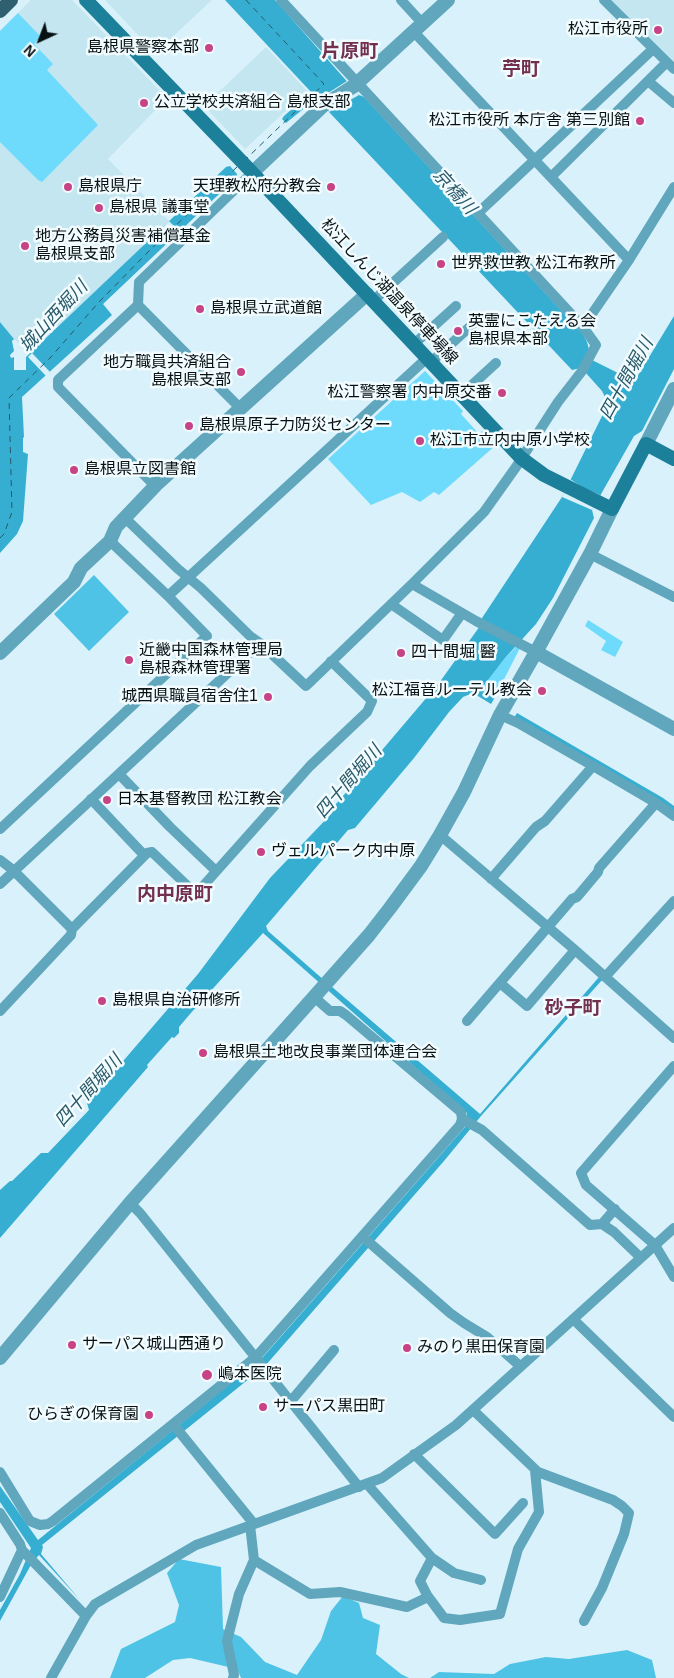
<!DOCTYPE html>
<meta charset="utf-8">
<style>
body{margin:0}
#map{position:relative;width:674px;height:1678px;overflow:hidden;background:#d9f1fa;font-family:Helvetica,sans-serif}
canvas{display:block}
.north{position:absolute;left:15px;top:15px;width:50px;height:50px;-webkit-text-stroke:4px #f2fcff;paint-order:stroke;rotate:223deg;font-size:14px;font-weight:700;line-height:20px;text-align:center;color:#071012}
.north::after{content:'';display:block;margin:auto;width:18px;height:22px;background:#071012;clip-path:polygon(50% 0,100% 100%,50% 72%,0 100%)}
</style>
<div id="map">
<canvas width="674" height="1678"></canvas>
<div class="north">N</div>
</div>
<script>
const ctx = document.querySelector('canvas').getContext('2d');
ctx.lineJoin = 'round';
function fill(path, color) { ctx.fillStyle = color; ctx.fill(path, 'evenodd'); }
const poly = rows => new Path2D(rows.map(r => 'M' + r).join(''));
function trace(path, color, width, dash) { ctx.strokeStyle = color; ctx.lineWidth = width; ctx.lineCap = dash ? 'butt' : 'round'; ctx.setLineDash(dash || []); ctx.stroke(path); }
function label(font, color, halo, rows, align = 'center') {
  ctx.font = font + ' Helvetica,"Noto Sans JP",sans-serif'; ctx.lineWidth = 5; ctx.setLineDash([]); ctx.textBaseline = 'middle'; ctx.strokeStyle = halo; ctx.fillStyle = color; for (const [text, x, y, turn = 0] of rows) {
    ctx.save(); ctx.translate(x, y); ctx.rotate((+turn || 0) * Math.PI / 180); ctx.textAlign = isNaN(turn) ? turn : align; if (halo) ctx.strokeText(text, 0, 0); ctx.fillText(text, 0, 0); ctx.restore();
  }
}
fill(poly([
 [31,0,72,0,167,98,108,159,169,221,32,353,14,339,0,322,0,31],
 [105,0,212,0,155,53],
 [611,0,674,0,674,61],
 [266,47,307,91,245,149,204,106]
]), '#c4e6f0');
fill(poly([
 [18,13,41,37,34,44,53,64,47,70,98,125,42,182,38,180,0,142,0,31],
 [425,371,463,411,461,414,479,434,482,431,496,445,439,495,434,492,420,502,402,492,371,505,328,459],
 [588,620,623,642,615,657,601,650,606,641,585,626],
 [517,646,520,648,494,699,480,690,505,658]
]), '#6edbfd');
fill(poly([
 [94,575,129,612,89,651,54,614],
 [179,1559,221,1567,223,1629,241,1637,265,1662,297,1675,321,1640,331,1611,343,1596,359,1603,363,1618,380,1625,376,1654,401,1674,409,1678,241,1678,237,1669,190,1658,173,1660,145,1678,110,1678,121,1649,175,1622,179,1605,167,1573],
 [627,1650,652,1660,656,1678,430,1678,439,1672,494,1674,510,1664,546,1657,569,1659]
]), '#4fc3e5');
fill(poly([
 [225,0,275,0,359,95,364,97,582,333,587,342,592,360,618,373,637,377,674,316,674,369,642,431,634,436,592,510,594,518,553,598,536,624,505,658,481,689,494,699,491,704,473,693,463,697,449,712,414,758,355,828,348,830,266,926,268,931,317,974,480,1114,599,977,602,980,481,1116,444,1161,265,1366,42,1545,43,1547,41,1554,80,1600,39,1555,32,1563,0,1621,0,1610,20,1574,31,1548,0,1502,0,1486,38,1540,263,1357,465,1127,467,1113,263,933,190,1014,179,1027,179,1033,174,1038,172,1037,147,1065,148,1067,0,1238,0,1190,10,1181,12,1181,41,1153,48,1153,89,1110,87,1103,198,974,270,878,332,813,336,804,377,757,377,756,439,683,480,626,482,618,562,497,607,406,607,401,602,391,585,372,581,368,572,370,329,112,320,98,318,97,286,123,282,119,284,116,311,92],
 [230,166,237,174,236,178,103,304,112,315,22,397,24,437,23,438,23,452,28,454,23,521,17,534,0,553,0,322,14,339,12,341,14,351,10,355,11,358,14,357,14,370,26,370,26,357,226,167],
 [517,713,663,798,674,806,674,813,514,718]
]), '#36aed1');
fill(poly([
 [347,81,359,95,329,112,320,98],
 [169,221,179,231,172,238,162,228],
 [32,353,50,372,46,376,28,357],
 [570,479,582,487,600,495,592,510,562,497]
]), '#d9f1fa');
trace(poly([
 [246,0,324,84,247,158],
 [0,538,4,534,12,512,9,398,50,358,99,302,150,250,238,166]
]), '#295968', 1, [6, 5]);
trace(poly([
 [401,0,422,23],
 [604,0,674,69],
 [413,31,629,260],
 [648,81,674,103],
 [551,177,667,62],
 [478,213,653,49],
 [373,301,443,237],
 [138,305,58,380,58,387,155,486],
 [583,327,629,260,674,187],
 [414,344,456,306],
 [431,362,473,324],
 [461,395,496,363],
 [241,409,138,305,139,282,253,172],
 [125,518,178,569,201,588,250,636,260,643,306,686,412,584,484,512,516,467,558,402,582,371,596,345,583,327,281,0],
 [110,541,168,596],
 [590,554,674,597],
 [412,584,476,621,536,652],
 [391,604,443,640,462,613],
 [500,715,518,723,593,766,656,803,674,816],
 [119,774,170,827,216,871],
 [91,799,144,855],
 [0,829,207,636,168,596,427,358],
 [440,835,575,950,674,1038],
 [0,860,13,870,72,929],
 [491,879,536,827,545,821,593,766],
 [0,884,260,643],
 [605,977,674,901],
 [500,983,527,1006,575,950],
 [0,1011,71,935,72,929,147,853,152,852,196,894,310,766,367,712,372,701,331,661],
 [467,1021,572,899,577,897,598,872,599,868,656,803],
 [674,1066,581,1173,586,1185,655,1245,674,1277],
 [462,1119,482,1130,590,1225,602,1224,614,1232,640,1257],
 [130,1203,140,1213,359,1487],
 [602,1224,615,1209],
 [363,1237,450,1313,464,1323,487,1337,520,1366],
 [573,1319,674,1417],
 [291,1401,334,1350],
 [473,1410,538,1472,613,1500,622,1506,629,1513,624,1534,602,1588,584,1621],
 [173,1424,254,1524],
 [414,1454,495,1534,523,1503],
 [0,1472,30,1521,40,1525,48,1524,53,1521,256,1357,460,1125,462,1119,461,1112,346,1015,340,1011,330,1011,314,997],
 [367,1484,432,1558,454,1573,481,1580],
 [0,1513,20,1544,22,1550,86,1616],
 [250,1525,254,1560,310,1594,340,1592,407,1607,428,1597],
 [432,1558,420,1581,427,1595,444,1618,460,1620,500,1614,518,1549,539,1512,535,1470],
 [0,1597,22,1550],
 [51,1678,86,1616,95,1604,196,1545,382,1478,456,1425,674,1228],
 [233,1678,234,1675,227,1641,239,1594,254,1560]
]), '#60a6bd', 10);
trace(poly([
 [253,172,324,105,354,86,448,0],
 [646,444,674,389],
 [536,652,590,554,612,509],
 [0,653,74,582,81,568,110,541,116,527,158,483,367,294],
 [0,1358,130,1203,314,997,369,935,390,908,421,866,440,835,464,792,500,715,536,652,674,729]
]), '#60a6bd', 14);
trace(poly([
 [86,0,247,167,521,458,544,475,612,509,646,444,674,459]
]), '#1d809b', 14);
trace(poly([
 [0,11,11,0]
]), '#2f6070', 14);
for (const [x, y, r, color] of [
 [658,30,5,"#c74386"],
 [209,48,5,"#c74386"],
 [144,103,5,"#c74386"],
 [640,121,5,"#c74386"],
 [68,187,5,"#c74386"],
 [331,187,5,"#c74386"],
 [99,208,5,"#c74386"],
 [25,246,5,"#c74386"],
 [441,264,5,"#c74386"],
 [200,309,5,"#c74386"],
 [458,331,5,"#c74386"],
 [241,372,5,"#c74386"],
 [502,393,5,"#c74386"],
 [189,426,5,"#c74386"],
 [420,441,5,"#c74386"],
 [74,470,5,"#c74386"],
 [401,653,5,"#c74386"],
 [129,660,5,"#c74386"],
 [542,691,5,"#c74386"],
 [268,697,5,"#c74386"],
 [107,800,5,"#c74386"],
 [261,852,5,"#c74386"],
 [102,1001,5,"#c74386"],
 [203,1053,5,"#c74386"],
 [72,1345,5,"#c74386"],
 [407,1348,5,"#c74386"],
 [207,1375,6,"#c74386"],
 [263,1407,5,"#c74386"],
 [149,1415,5,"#c74386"]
]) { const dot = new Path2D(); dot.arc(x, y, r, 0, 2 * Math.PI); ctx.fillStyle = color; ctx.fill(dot); trace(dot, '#f2fcff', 2); }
label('16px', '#071012', '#f2fcff', [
 ["松江市役所",648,30,"right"],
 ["島根県警察本部",199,48,"right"],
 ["公立学校共済組合 島根支部",154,103],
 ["松江市役所 本庁舎 第三別館",630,121,"right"],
 ["島根県庁",78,187],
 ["天理教松府分教会",321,187,"right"],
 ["島根県 議事堂",109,208],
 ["地方公務員災害補償基金",35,237],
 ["島根県支部",35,255],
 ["世界救世教 松江布教所",451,264],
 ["島根県立武道館",210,309],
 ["英霊にこたえる会",468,322],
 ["島根県本部",468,340],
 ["地方職員共済組合",231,363,"right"],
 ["島根県支部",231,381,"right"],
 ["松江警察署 内中原交番",492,393,"right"],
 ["島根県原子力防災センター",199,426],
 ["松江市立内中原小学校",430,441],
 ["島根県立図書館",84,470],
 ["近畿中国森林管理局",139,651],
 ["島根森林管理署",139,669],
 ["四十間堀 醫",411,653],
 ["松江福音ルーテル教会",532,691,"right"],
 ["城西県職員宿舎住1",258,697,"right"],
 ["日本基督教団 松江教会",117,800],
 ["ヴェルパーク内中原",271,852],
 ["島根県自治研修所",112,1001],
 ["島根県土地改良事業団体連合会",213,1053],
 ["サーパス城山西通り",82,1345],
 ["みのり黒田保育園",417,1348],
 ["嶋本医院",218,1375],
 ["サーパス黒田町",273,1407],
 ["ひらぎの保育園",139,1415,"right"]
], 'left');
label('16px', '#071012', '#f2fcff', [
 ["松江しんじ湖温泉停車場線",389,292,47]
]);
label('italic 18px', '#295968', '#f2fcff', [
 ["京橋川",454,192,48],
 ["城山西堀川",54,317,-47],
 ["四十間堀川",627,379,-61],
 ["四十間堀川",349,782,-49],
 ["四十間堀川",89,1091,-48]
]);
label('bold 19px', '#72304f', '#f2fcff', [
 ["片原町",350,52],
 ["苧町",521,70],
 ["内中原町",175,895],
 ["砂子町",573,1009]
]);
</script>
